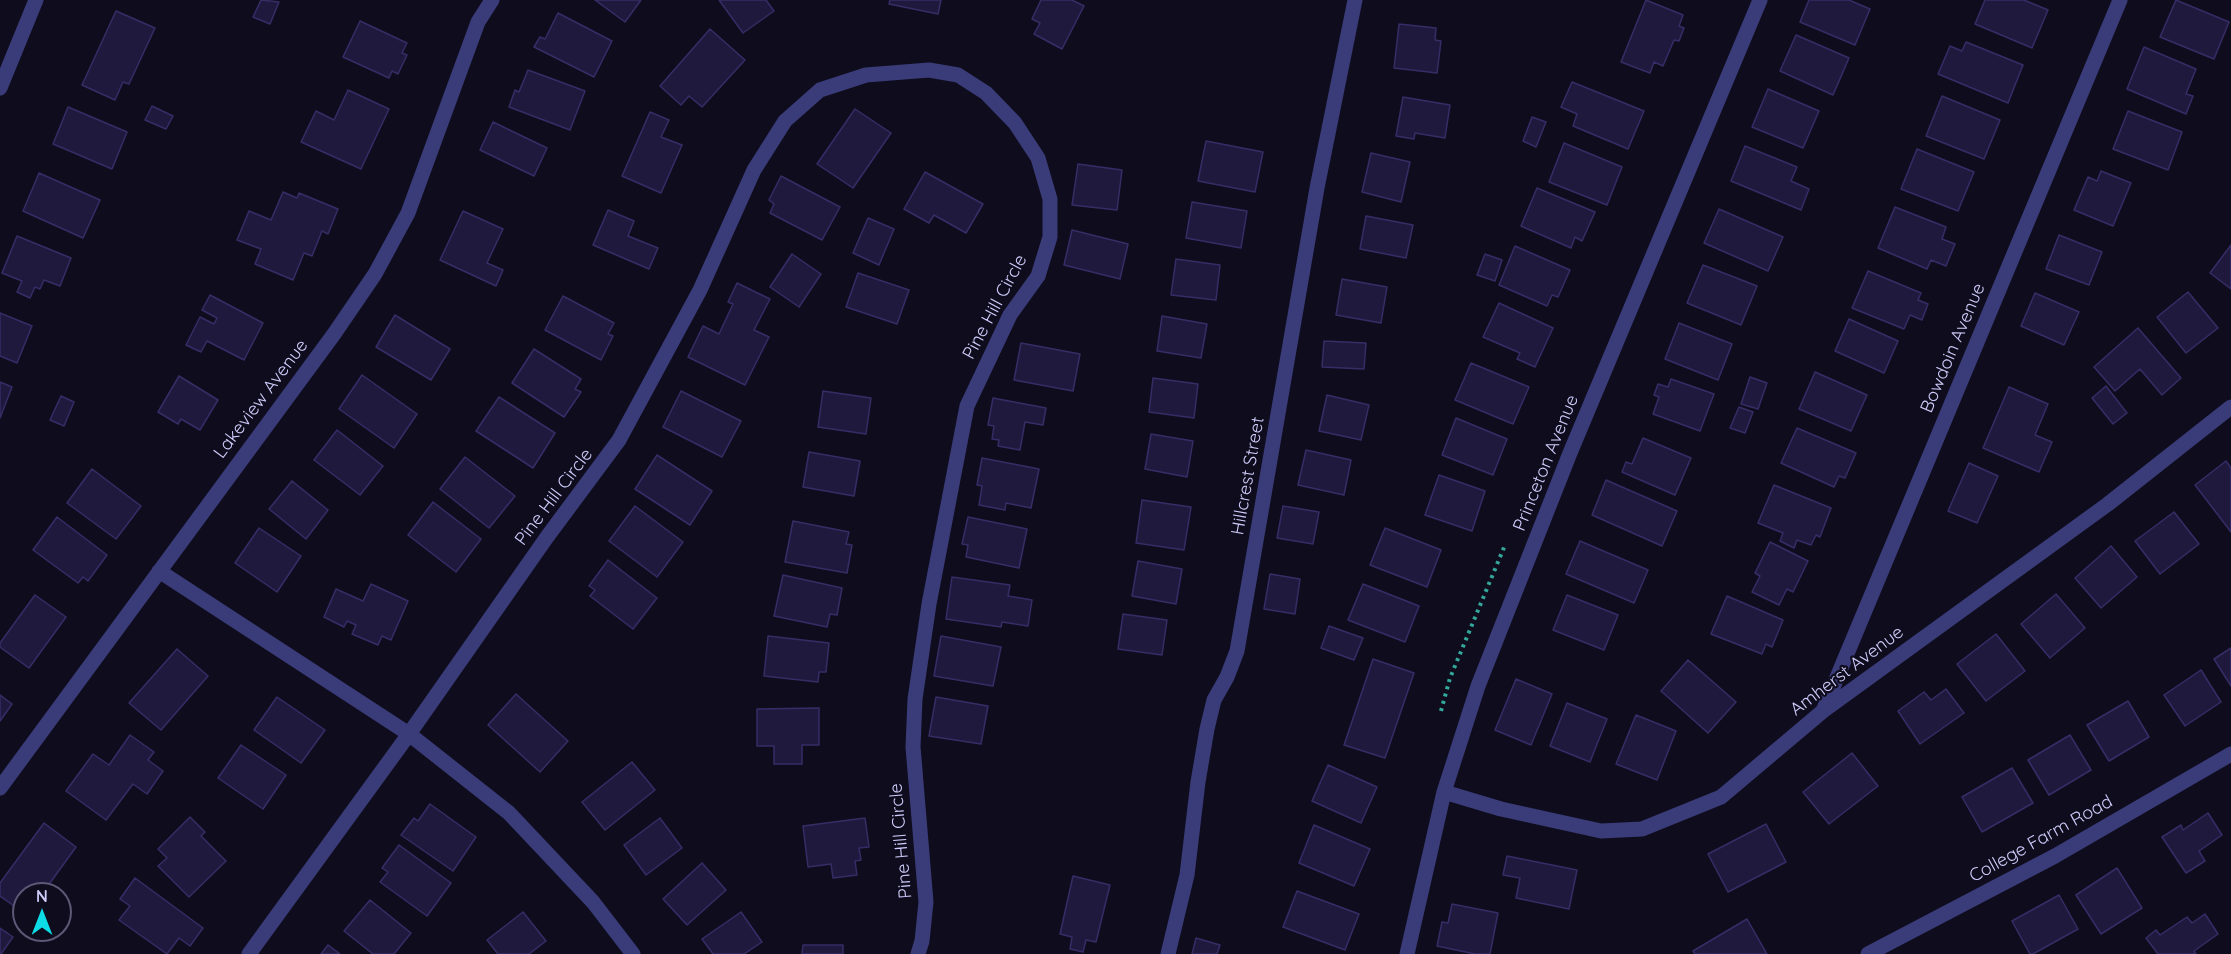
<!DOCTYPE html>
<style>
body{margin:0}
#map{position:relative;width:2231px;height:954px;overflow:hidden;background:#0f0d1d;font-family:Quicksand,sans-serif}
canvas{display:block}
.north{position:absolute;left:12px;top:882px;width:60px;height:60px;box-sizing:border-box;background:#0f0d1d;border:2px solid #5c5976;border-radius:50%;rotate:0deg;font-size:16px;font-weight:700;line-height:24px;text-align:center;color:#cfccfc}
.north::after{content:'';display:block;margin:auto;width:21px;height:27px;background:#0ddbe6;clip-path:polygon(50% 0,100% 100%,50% 72%,0 100%)}
</style>
<div id="map">
<canvas width="2231" height="954"></canvas>
<div class="north">N</div>
</div>
<script>
const ctx = document.querySelector('canvas').getContext('2d');
ctx.lineJoin = 'round';
function fill(path, color) { ctx.fillStyle = color; ctx.fill(path, 'evenodd'); }
const poly = rows => new Path2D(rows.map(r => 'M' + r).join(''));
function trace(path, color, width, dash) { ctx.strokeStyle = color; ctx.lineWidth = width; ctx.lineCap = dash ? 'butt' : 'round'; ctx.setLineDash(dash || []); ctx.stroke(path); }
function label(font, color, halo, rows, align = 'center') {
  ctx.font = font + ' Quicksand,sans-serif'; ctx.lineWidth = 4.5; ctx.setLineDash([]); ctx.textBaseline = 'middle'; ctx.strokeStyle = halo; ctx.fillStyle = color; for (const [text, x, y, turn = 0] of rows) {
    ctx.save(); ctx.translate(x, y); ctx.rotate((+turn || 0) * Math.PI / 180); ctx.textAlign = isNaN(turn) ? turn : align; if (halo) ctx.strokeText(text, 0, 0); ctx.fillText(text, 0, 0); ctx.restore();
  }
}
const building = poly([
 [261,0,279,2,270,24,253,17,261,0],
 [595,0,641,0,625,22,595,0],
 [719,0,766,0,774,11,743,33,719,0],
 [890,0,941,0,938,14,889,4,890,0],
 [1041,0,1072,0,1084,6,1062,49,1034,34,1040,23,1032,19,1041,0],
 [1646,0,1683,15,1679,26,1684,28,1679,41,1674,40,1663,66,1654,62,1650,73,1621,62,1646,0],
 [1809,0,1849,0,1870,9,1855,45,1800,22,1809,0],
 [1985,0,2024,0,2048,10,2032,48,1975,24,1985,0],
 [2176,0,2229,22,2214,59,2160,37,2176,0],
 [116,11,155,28,129,84,123,82,115,100,82,85,116,11],
 [558,13,612,41,594,77,534,47,540,37,545,39,558,13],
 [360,21,407,43,402,53,407,55,398,74,392,71,389,78,343,57,360,21],
 [1399,24,1436,28,1435,40,1441,41,1437,73,1394,68,1399,24],
 [710,29,745,60,702,107,689,96,681,105,660,86,710,29],
 [1796,35,1849,58,1833,95,1780,71,1796,35],
 [1966,42,2023,65,2008,103,1938,74,1950,46,1962,51,1966,42],
 [2144,47,2196,69,2186,94,2193,96,2186,114,2127,89,2144,47],
 [528,70,585,91,570,130,509,107,515,90,519,92,528,70],
 [1572,82,1644,111,1628,149,1573,126,1577,114,1561,107,1572,82],
 [1768,89,1819,111,1803,148,1752,127,1768,89],
 [348,90,389,109,361,169,301,142,316,111,334,120,348,90],
 [1942,96,2000,120,1984,159,1926,136,1942,96],
 [1403,97,1450,105,1445,138,1415,133,1414,139,1396,136,1403,97],
 [152,106,173,116,166,129,145,120,152,106],
 [68,107,127,132,112,169,53,144,68,107],
 [855,109,891,133,853,188,817,164,855,109],
 [2128,111,2182,132,2168,170,2113,149,2128,111],
 [650,112,669,120,661,137,682,145,661,193,622,176,650,112],
 [1532,117,1546,122,1536,147,1523,141,1532,117],
 [493,122,547,148,534,176,480,150,493,122],
 [1206,141,1263,152,1255,192,1198,181,1206,141],
 [1564,143,1622,167,1607,205,1549,182,1564,143],
 [1745,146,1797,167,1791,181,1809,189,1801,210,1731,181,1745,146],
 [1917,149,1974,172,1958,211,1901,189,1917,149],
 [1371,153,1410,162,1401,202,1362,192,1371,153],
 [1078,164,1122,170,1117,210,1072,205,1078,164],
 [2101,171,2131,183,2113,226,2074,210,2088,177,2097,181,2101,171],
 [925,172,983,204,966,233,934,215,929,223,904,209,925,172],
 [39,173,100,200,83,238,23,211,39,173],
 [781,176,840,207,822,240,770,213,774,204,769,200,781,176],
 [1537,188,1595,212,1582,241,1575,237,1571,248,1521,226,1537,188],
 [283,192,297,198,299,193,338,209,328,234,322,231,312,256,304,253,293,280,255,264,261,249,237,240,249,211,271,220,283,192],
 [1192,202,1247,211,1241,248,1186,238,1192,202],
 [1895,207,1946,227,1942,239,1955,244,1946,266,1931,260,1927,269,1878,248,1895,207],
 [1719,209,1783,237,1768,271,1704,243,1719,209],
 [608,210,634,221,628,236,658,248,649,269,593,245,608,210],
 [463,211,503,229,487,263,503,270,496,286,440,260,463,211],
 [1366,216,1413,225,1406,258,1360,249,1366,216],
 [868,218,894,229,879,265,853,253,868,218],
 [1072,230,1128,244,1120,279,1064,265,1072,230],
 [2059,235,2102,252,2089,285,2046,269,2059,235],
 [17,236,71,258,60,286,44,280,40,289,35,287,30,298,17,292,22,281,2,273,17,236],
 [2231,245,2231,289,2210,273,2231,245],
 [1515,246,1570,270,1558,297,1552,295,1547,306,1499,285,1515,246],
 [792,254,821,274,799,307,770,287,792,254],
 [1485,254,1502,260,1495,281,1477,275,1485,254],
 [1176,259,1220,265,1216,300,1171,295,1176,259],
 [1703,265,1757,286,1741,325,1687,303,1703,265],
 [1868,271,1921,293,1918,300,1928,304,1922,320,1910,315,1904,329,1852,308,1868,271],
 [858,273,909,290,897,324,846,307,858,273],
 [1342,279,1387,287,1381,323,1336,315,1342,279],
 [737,283,770,299,754,330,769,337,745,385,688,357,703,326,719,334,733,304,728,302,737,283],
 [2188,292,2218,328,2186,353,2157,317,2188,292],
 [2035,293,2079,312,2064,345,2021,326,2035,293],
 [210,295,263,323,244,360,207,341,201,352,186,345,200,317,214,324,217,318,202,310,210,295],
 [563,296,614,323,608,334,613,336,601,360,545,330,563,296],
 [1499,303,1553,328,1535,367,1517,359,1520,353,1483,337,1499,303],
 [0,313,32,326,17,363,0,356,0,313],
 [395,315,450,349,431,380,376,347,395,315],
 [1162,316,1207,324,1201,358,1157,351,1162,316],
 [1849,319,1898,341,1884,373,1835,351,1849,319],
 [1679,323,1732,344,1718,380,1665,359,1679,323],
 [2138,328,2181,378,2162,395,2140,369,2115,391,2094,367,2138,328],
 [1324,341,1366,343,1364,369,1322,367,1324,341],
 [1021,343,1080,354,1073,391,1014,380,1021,343],
 [534,349,581,379,575,389,581,392,564,417,512,383,534,349],
 [1471,363,1529,387,1513,424,1455,400,1471,363],
 [1815,372,1867,395,1851,431,1799,409,1815,372],
 [362,375,417,414,394,448,339,409,362,375],
 [179,376,218,400,200,430,181,419,178,424,158,412,179,376],
 [1750,377,1767,383,1758,409,1741,404,1750,377],
 [1153,378,1198,384,1194,418,1149,412,1153,378],
 [1671,379,1714,394,1700,431,1653,414,1659,397,1654,395,1658,384,1668,387,1671,379],
 [0,382,12,387,0,418,0,382],
 [2106,386,2127,413,2113,424,2092,398,2106,386],
 [2009,387,2048,404,2035,435,2052,442,2039,472,1983,448,2009,387],
 [681,391,741,421,722,457,663,427,681,391],
 [823,391,871,398,866,434,818,427,823,391],
 [1327,395,1369,405,1361,440,1319,431,1327,395],
 [61,396,74,402,64,426,50,420,61,396],
 [499,397,555,433,533,468,476,431,499,397],
 [993,398,1046,408,1043,425,1025,422,1020,450,998,446,999,440,992,439,994,426,988,425,993,398],
 [1739,407,1753,412,1745,433,1730,428,1739,407],
 [1456,418,1507,439,1493,475,1442,455,1456,418],
 [1797,428,1856,453,1845,478,1839,476,1834,487,1781,463,1797,428],
 [337,430,383,466,360,495,314,460,337,430],
 [1151,434,1193,441,1187,477,1145,469,1151,434],
 [1643,438,1691,458,1675,495,1622,472,1626,462,1632,464,1643,438],
 [1306,450,1351,460,1344,495,1298,485,1306,450],
 [809,452,860,461,854,496,803,487,809,452],
 [657,455,712,491,690,525,635,489,657,455],
 [465,457,515,496,489,528,440,489,465,457],
 [982,458,1039,469,1031,508,1006,503,1005,510,979,505,982,486,977,485,982,458],
 [2226,461,2231,468,2231,532,2195,485,2226,461],
 [1969,463,1998,476,1977,523,1948,511,1969,463],
 [92,469,141,506,116,539,67,503,92,469],
 [1439,475,1485,491,1472,531,1425,515,1439,475],
 [1606,480,1677,511,1662,546,1592,515,1606,480],
 [292,481,328,510,306,539,269,509,292,481],
 [1774,485,1831,508,1820,537,1816,535,1811,545,1797,540,1794,548,1780,541,1783,533,1758,523,1774,485],
 [1142,500,1191,507,1184,550,1136,543,1142,500],
 [433,502,481,539,456,572,408,535,433,502],
 [635,506,683,542,657,577,609,541,635,506],
 [1283,506,1319,512,1313,544,1277,538,1283,506],
 [2174,512,2199,544,2160,574,2135,541,2174,512],
 [57,517,107,555,88,581,83,577,78,583,33,550,57,517],
 [968,517,1027,529,1019,568,966,557,968,545,962,544,968,517],
 [793,521,849,532,846,544,852,545,847,573,785,562,793,521],
 [259,528,301,556,277,592,235,563,259,528],
 [1385,528,1441,550,1427,587,1370,565,1385,528],
 [1580,541,1648,570,1634,603,1566,574,1580,541],
 [1770,542,1808,561,1793,592,1787,589,1779,605,1752,592,1760,576,1755,573,1770,542],
 [2111,546,2137,577,2101,608,2075,578,2111,546],
 [608,560,657,598,633,629,590,596,595,590,589,586,608,560],
 [1138,561,1182,569,1176,604,1132,596,1138,561],
 [1270,574,1300,579,1295,614,1264,609,1270,574],
 [783,575,842,588,837,615,830,614,827,627,774,616,783,575],
 [952,577,1010,585,1008,596,1032,600,1028,626,1002,622,1001,627,946,619,952,577],
 [371,584,408,601,391,640,382,636,378,645,352,634,356,625,347,621,344,627,324,617,336,589,363,601,371,584],
 [1363,584,1419,606,1405,642,1348,620,1363,584],
 [2056,594,2085,628,2050,658,2021,624,2056,594],
 [35,595,66,617,29,668,0,647,0,643,35,595],
 [1567,595,1618,615,1604,650,1553,630,1567,595],
 [1727,596,1783,620,1772,647,1766,644,1762,654,1711,634,1727,596],
 [1123,614,1167,620,1162,655,1118,649,1123,614],
 [1329,626,1363,638,1354,660,1321,648,1329,626],
 [1996,634,2025,671,1986,701,1957,664,1996,634],
 [768,636,829,643,826,672,819,672,818,682,764,676,768,636],
 [941,636,1001,647,993,686,934,676,941,636],
 [2231,648,2231,686,2214,659,2231,648],
 [177,649,208,676,161,730,129,703,177,649],
 [1373,659,1414,673,1385,758,1344,745,1373,659],
 [1688,660,1736,702,1708,733,1661,691,1688,660],
 [2201,670,2221,702,2185,726,2164,695,2201,670],
 [1516,679,1552,694,1531,745,1495,730,1516,679],
 [1946,689,1964,713,1920,744,1898,711,1924,692,1931,700,1946,689],
 [516,694,568,741,540,772,488,725,516,694],
 [0,695,12,704,0,721,0,695],
 [277,697,325,730,301,763,254,730,277,697],
 [936,697,988,706,981,744,929,736,936,697],
 [2128,701,2149,737,2109,761,2087,725,2128,701],
 [1567,703,1607,719,1590,762,1550,746,1567,703],
 [819,708,819,745,802,745,802,764,774,764,774,746,757,746,757,709,819,708],
 [1636,715,1676,731,1657,780,1616,764,1636,715],
 [130,735,154,752,148,760,163,771,147,794,133,784,106,820,66,791,93,754,109,765,130,735],
 [2070,735,2091,770,2049,795,2028,760,2070,735],
 [241,745,286,775,263,809,218,778,241,745],
 [1852,753,1878,786,1829,824,1803,792,1852,753],
 [632,762,655,790,605,830,582,802,632,762],
 [1328,765,1377,787,1361,823,1312,801,1328,765],
 [2012,768,2033,803,1982,832,1962,797,2012,768],
 [430,804,476,837,453,871,401,835,414,818,418,821,430,804],
 [2208,813,2222,835,2199,851,2205,861,2186,873,2162,837,2181,825,2183,830,2208,813],
 [190,817,205,832,201,836,226,861,189,897,158,866,167,858,158,849,190,817],
 [660,818,682,848,646,875,624,845,660,818],
 [865,818,869,847,859,848,861,860,855,861,857,875,833,878,831,864,808,867,803,826,865,818],
 [44,823,76,847,42,894,24,894,24,913,0,896,0,883,44,823],
 [1766,824,1786,862,1728,892,1708,854,1766,824],
 [1314,825,1370,849,1354,886,1299,863,1314,825],
 [399,845,451,883,427,916,380,882,388,872,382,868,399,845],
 [1507,856,1577,870,1569,909,1516,898,1520,878,1503,875,1507,856],
 [702,863,726,890,687,925,663,899,702,863],
 [2117,868,2142,908,2101,934,2076,895,2117,868],
 [1073,876,1110,885,1096,942,1086,940,1083,952,1070,949,1072,937,1060,934,1073,876],
 [135,878,203,928,190,946,179,938,167,954,119,920,130,906,120,899,135,878],
 [1297,891,1359,914,1345,950,1283,927,1297,891],
 [2059,895,2078,929,2033,954,2030,954,2012,921,2059,895],
 [370,900,411,933,394,954,373,954,344,931,370,900],
 [1452,904,1498,913,1490,954,1475,954,1437,946,1442,922,1448,923,1452,904],
 [523,912,546,941,529,954,498,954,487,940,523,912],
 [741,912,762,942,744,954,713,954,702,939,741,912],
 [2205,914,2218,934,2194,951,2196,954,2158,954,2146,938,2156,930,2160,935,2187,917,2192,923,2205,914],
 [1747,919,1767,954,1695,954,1693,951,1747,919],
 [0,928,13,937,1,954,0,954,0,928],
 [1196,938,1220,945,1217,954,1192,954,1196,938],
 [328,945,340,954,321,954,328,945],
 [803,945,843,945,843,954,802,954,803,945]
]);
fill(building, '#1f1a3d');
trace(building, '#362d67', 1.5);
trace(poly([
 [1441,711,1450,678,1505,545]
]), '#34a89b', 4, [3, 4.5]);
trace(poly([
 [0,88,36,0],
 [159,571,409,734,509,813,593,902,633,954],
 [1823,711,2120,0],
 [0,788,334,334,375,274,408,213,478,22,492,0],
 [1444,792,1501,809,1601,831,1642,829,1721,797,1823,711,2108,504,2231,407],
 [249,954,409,734,547,537,619,440,700,290,754,170,785,121,820,90,866,75,929,70,958,75,986,93,1015,123,1038,158,1050,199,1050,237,1038,276,1010,315,967,406,929,604,915,699,913,747,926,902,922,941,918,954],
 [1168,954,1187,875,1198,782,1207,729,1214,700,1227,677,1237,651,1317,188,1355,0],
 [1407,954,1444,792,1478,686,1570,453,1760,0],
 [1868,954,2055,856,2231,754]
]), '#3a3b79', 15);
label('18px', '#cfccfc', '#0f0d1d', [
 ["Pine Hill Circle",995,307,-62],
 ["Bowdoin Avenue",1953,348,-67],
 ["Lakeview Avenue",261,399,-53],
 ["Princeton Avenue",1546,463,-68],
 ["Hillcrest Street",1248,476,-80],
 ["Pine Hill Circle",554,497,-53],
 ["Amherst Avenue",1847,671,-37],
 ["College Farm Road",2041,839,-29],
 ["Pine Hill Circle",901,841,-95]
]);
</script>
